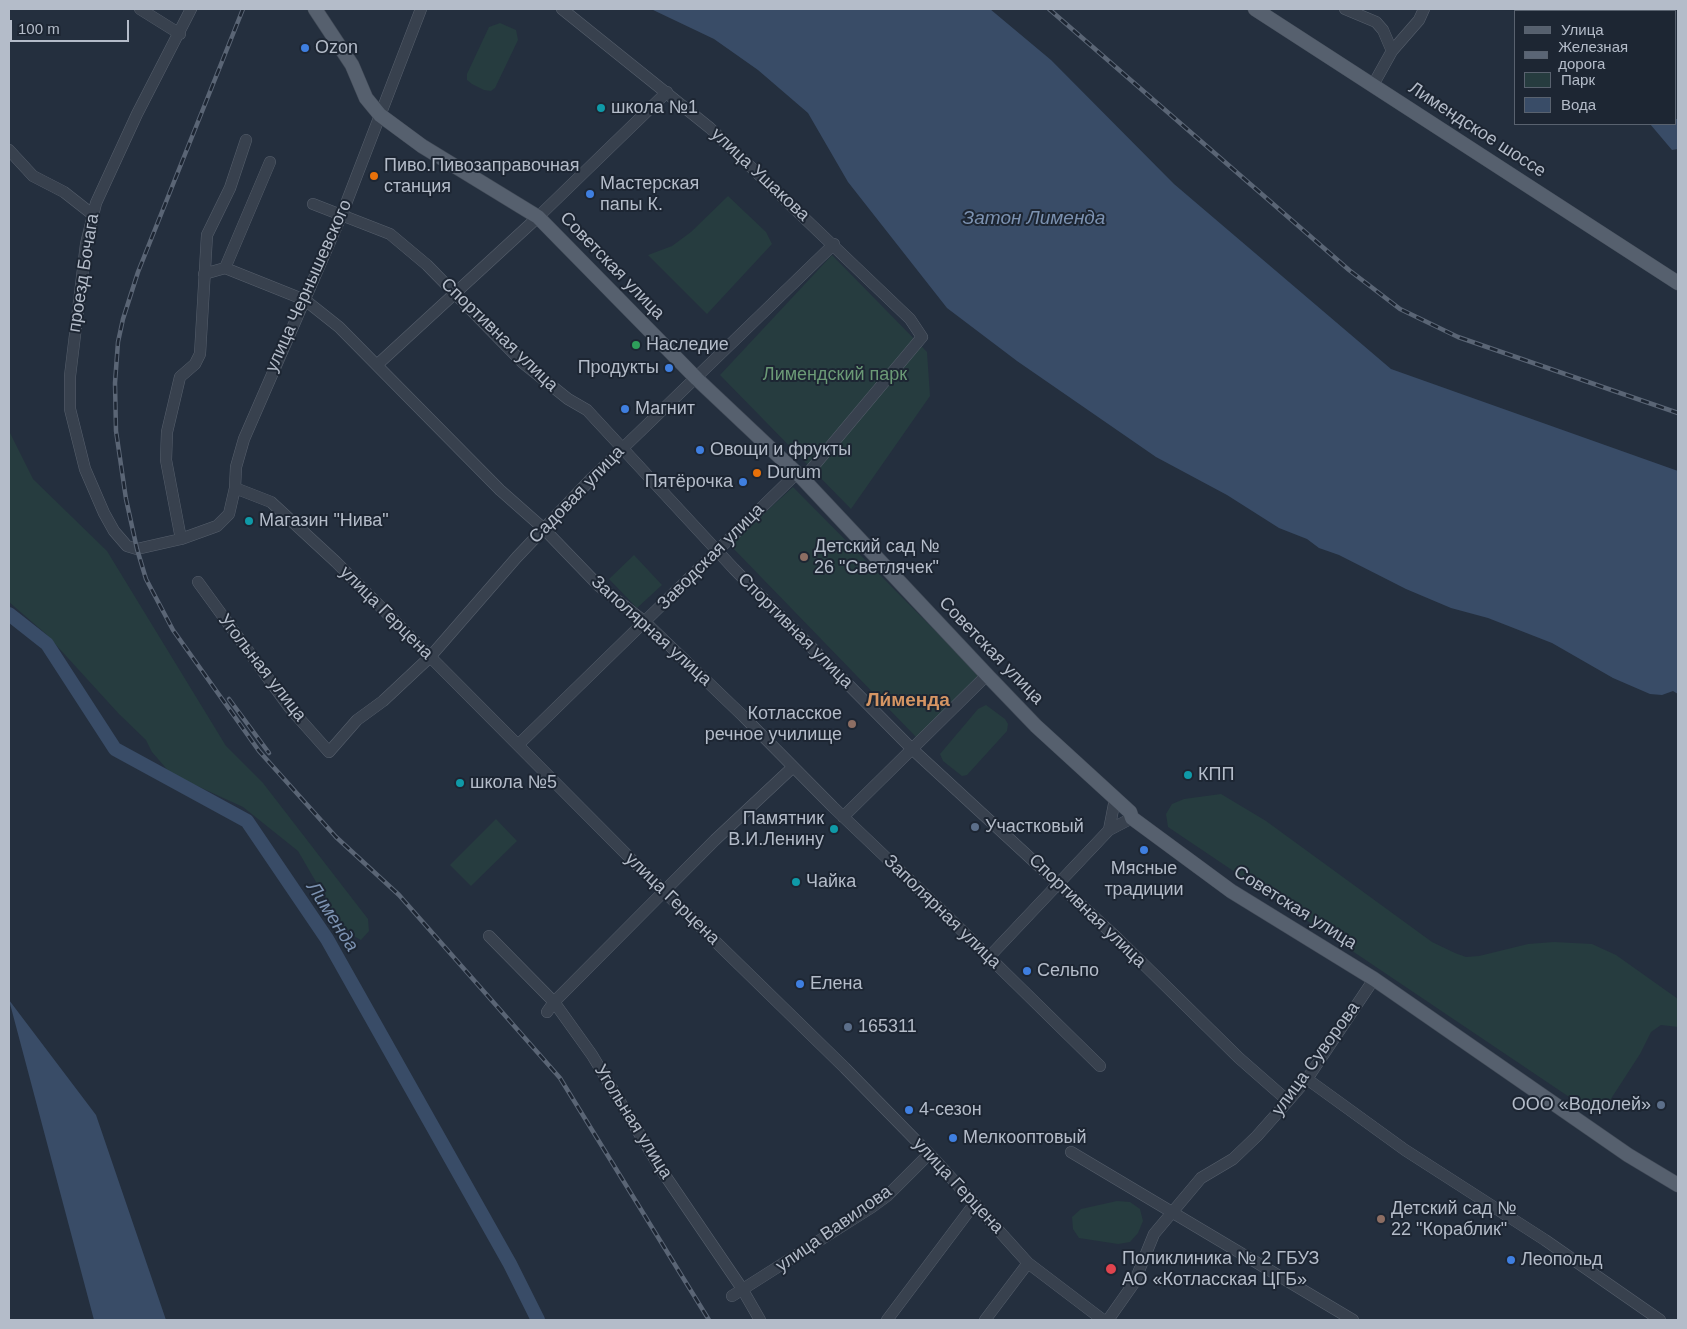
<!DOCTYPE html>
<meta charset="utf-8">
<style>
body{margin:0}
#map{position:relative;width:1687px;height:1329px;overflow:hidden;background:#242f3e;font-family:Arial,sans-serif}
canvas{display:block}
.frame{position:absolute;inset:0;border:10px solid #b4bcc9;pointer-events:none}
.legend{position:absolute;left:1514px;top:10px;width:162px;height:115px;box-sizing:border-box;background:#1d2633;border:1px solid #59626f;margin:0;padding:6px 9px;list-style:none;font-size:15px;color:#b4bcc9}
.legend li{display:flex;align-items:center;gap:10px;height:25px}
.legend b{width:25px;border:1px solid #59626f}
.scale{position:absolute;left:10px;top:20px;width:119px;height:22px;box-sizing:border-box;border:2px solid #b4bcc9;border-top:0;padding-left:6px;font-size:15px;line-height:18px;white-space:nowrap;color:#b4bcc9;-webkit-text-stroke:4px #1d2633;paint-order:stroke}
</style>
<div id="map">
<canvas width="1687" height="1329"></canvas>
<div class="frame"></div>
<ul class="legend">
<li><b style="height:6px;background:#56606e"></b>Улица</li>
<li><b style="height:6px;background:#5a6575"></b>Железная дорога</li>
<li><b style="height:14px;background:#263c3f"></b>Парк</li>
<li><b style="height:14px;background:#394c67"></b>Вода</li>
</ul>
<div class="scale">100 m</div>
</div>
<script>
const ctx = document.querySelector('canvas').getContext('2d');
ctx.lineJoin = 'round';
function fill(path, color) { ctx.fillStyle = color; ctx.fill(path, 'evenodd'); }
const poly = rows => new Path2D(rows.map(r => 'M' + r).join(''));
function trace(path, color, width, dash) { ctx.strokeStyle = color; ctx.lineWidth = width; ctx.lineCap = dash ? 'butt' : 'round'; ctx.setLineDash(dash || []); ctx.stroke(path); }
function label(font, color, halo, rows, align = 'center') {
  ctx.font = font + ' Arial,sans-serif'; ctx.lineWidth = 4; ctx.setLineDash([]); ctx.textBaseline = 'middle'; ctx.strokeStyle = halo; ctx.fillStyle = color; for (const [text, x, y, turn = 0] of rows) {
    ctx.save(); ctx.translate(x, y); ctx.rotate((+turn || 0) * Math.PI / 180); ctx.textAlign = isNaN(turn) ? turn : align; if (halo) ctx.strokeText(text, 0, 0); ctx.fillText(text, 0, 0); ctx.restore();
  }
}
fill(poly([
 [500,23,516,30,518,40,495,88,491,91,484,90,472,84,467,80,467,74,489,27],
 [728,196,766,232,772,244,707,314,648,255,672,246,691,232],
 [832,255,927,352,930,396,851,509,720,375],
 [9,431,33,479,107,551,226,746,263,783,368,919,369,931,361,940,350,934,341,925,298,851,243,807,171,774,152,752,146,740,119,714,46,634,9,602],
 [793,487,979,675,917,738,730,545],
 [634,555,662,585,637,608,609,579],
 [986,705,1005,719,1008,724,1007,731,967,775,962,776,943,761,940,754,978,709],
 [1221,794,1266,821,1432,942,1455,953,1466,957,1479,956,1528,944,1554,942,1592,944,1616,955,1678,999,1678,1027,1661,1025,1651,1032,1640,1054,1605,1108,1593,1113,1168,827,1166,814,1172,804,1184,799],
 [496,819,517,841,471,886,450,865],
 [1117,1201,1130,1202,1140,1209,1143,1221,1138,1233,1130,1242,1118,1244,1079,1238,1073,1229,1072,1217,1081,1209]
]), '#263c3f');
fill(poly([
 [651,9,990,9,1051,60,1174,184,1391,369,1678,471,1678,694,1673,691,1662,695,1650,694,1613,678,1552,643,1488,618,1451,608,1406,589,1339,555,1319,548,1307,539,1279,528,1227,495,1156,457,1017,361,947,308,848,182,808,113,758,70,714,39],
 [1676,119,1678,119,1678,149,1672,150,1650,124,1676,124],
 [9,1000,96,1115,166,1320,94,1320]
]), '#394c67');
trace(poly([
 [9,614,47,644,115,749,247,821,327,939,510,1264,538,1320]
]), '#394c67', 14);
const minor = poly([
 [140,9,180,34],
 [191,9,137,114,96,203,86,244,70,376,70,409,85,469,104,513,114,531,127,546,137,549,181,539,217,526,229,514,235,488,236,467,244,439,342,214,421,9],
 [562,9,710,128,910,319,922,337,803,479],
 [1345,9,1376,22,1383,30,1392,51],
 [1373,85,1392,51,1419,20,1424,9],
 [9,150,33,176,64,192,92,214],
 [313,204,390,234,427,265,523,363,568,399,587,410,734,569,911,748,1118,939,1239,1058,1288,1101],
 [225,268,305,300,339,327,500,490,543,528,599,586,645,622,743,716,833,807,937,906,1100,1066],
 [204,274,225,268,270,162],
 [378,364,538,217,667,92],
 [235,488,271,502,336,562,636,864,845,1068,936,1161,1028,1263,1103,1320],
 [181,539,166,460,167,432,180,377,195,364,200,354,207,235,230,188,246,140],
 [198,582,289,707,329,752,357,720,383,701,430,657,517,557,592,478,834,244],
 [518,745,797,473],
 [843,817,987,675],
 [1109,830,1115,799],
 [489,936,554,1002,592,1055,660,1168,741,1287,760,1320],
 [989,957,1109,830,1132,818],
 [547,1012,554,1002,715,840,793,767],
 [1307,1079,1405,1150,1545,1240,1660,1320],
 [1071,1152,1353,1320],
 [732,1296,872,1207,887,1196,929,1154],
 [887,1320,975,1203],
 [985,1320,1028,1263],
 [1108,1320,1134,1283,1154,1234,1201,1178,1233,1159,1257,1136,1288,1101,1307,1079,1374,979]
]);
const major = poly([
 [315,9,352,65,366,98,380,115,422,146,538,217,697,379,803,479,987,675,1036,726,1130,812,1132,818,1231,891,1374,979,1628,1155,1678,1185],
 [1255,9,1678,283]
]);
trace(minor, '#565f6c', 12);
trace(major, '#414a57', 15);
trace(minor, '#38414e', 11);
trace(major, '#56606e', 14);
const rail = poly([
 [243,9,138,272,123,319,118,342,115,383,116,431,126,499,137,549,146,579,173,630,259,751,336,837,399,895,560,1078,709,1320],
 [1049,9,1349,270,1400,309,1458,337,1678,413],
 [229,699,269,753]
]);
trace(rail, '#5a6575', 4.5);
trace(rail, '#1d2633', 2.5, [8]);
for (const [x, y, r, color] of [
 [305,48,5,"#3f7fe0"],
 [601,108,5,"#0f9aa8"],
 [374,176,5,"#e8710a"],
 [590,194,5,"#3f7fe0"],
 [636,345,5,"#2e9e5b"],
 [669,368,5,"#3f7fe0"],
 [625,409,5,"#3f7fe0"],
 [700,450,5,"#3f7fe0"],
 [757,473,5,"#e8710a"],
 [743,482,5,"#3f7fe0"],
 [249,521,5,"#0f9aa8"],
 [804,557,5,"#8d6e63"],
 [852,724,5,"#8d6e63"],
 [1188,775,5,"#0f9aa8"],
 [460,783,5,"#0f9aa8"],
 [975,827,5,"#5c6f8a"],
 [834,829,5,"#0f9aa8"],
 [1144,850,5,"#3f7fe0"],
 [796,882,5,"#0f9aa8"],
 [1027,971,5,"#3f7fe0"],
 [800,984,5,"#3f7fe0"],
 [848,1027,5,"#5c6f8a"],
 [1661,1105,5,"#5c6f8a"],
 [909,1110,5,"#3f7fe0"],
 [953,1138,5,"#3f7fe0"],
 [1381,1219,5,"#8d6e63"],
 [1511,1260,5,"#3f7fe0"],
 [1111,1269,6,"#e0444e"]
]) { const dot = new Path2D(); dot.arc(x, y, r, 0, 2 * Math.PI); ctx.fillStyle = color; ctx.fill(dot); trace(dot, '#1d2633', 2); }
label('18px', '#b4bcc9', '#1d2633', [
 ["Ozon",315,48],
 ["школа №1",611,108],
 ["Пиво.Пивозаправочная",384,166],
 ["станция",384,187],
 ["Мастерская",600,184],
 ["папы К.",600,205],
 ["Наследие",646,345],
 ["Продукты",659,368,"right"],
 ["Магнит",635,409],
 ["Овощи и фрукты",710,450],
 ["Durum",767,473],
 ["Пятёрочка",733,482,"right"],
 ["Магазин \"Нива\"",259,521],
 ["Детский сад №",814,547],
 ["26 \"Светлячек\"",814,568],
 ["Котласское",842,714,"right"],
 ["речное училище",842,735,"right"],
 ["КПП",1198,775],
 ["школа №5",470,783],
 ["Памятник",824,819,"right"],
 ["В.И.Ленину",824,840,"right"],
 ["Участковый",985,827],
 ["Мясные",1144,869,"center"],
 ["традиции",1144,890,"center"],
 ["Чайка",806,882],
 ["Сельпо",1037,971],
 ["Елена",810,984],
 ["165311",858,1027],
 ["ООО «Водолей»",1651,1105,"right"],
 ["4-сезон",919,1110],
 ["Мелкооптовый",963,1138],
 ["Детский сад №",1391,1209],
 ["22 \"Кораблик\"",1391,1230],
 ["Поликлиника № 2 ГБУЗ",1122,1259],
 ["АО «Котласская ЦГБ»",1122,1280],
 ["Леопольд",1521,1260]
], 'left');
label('18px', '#b4bcc9', '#1d2633', [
 ["Лимендское шоссе",1477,130,33],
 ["улица Ушакова",760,175,43],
 ["Советская улица",612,266,46],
 ["проезд Бочага",84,273,-81],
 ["улица Чернышевского",309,286,-66],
 ["Спортивная улица",499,335,44],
 ["Садовая улица",577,495,-46],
 ["Заводская улица",711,557,-45],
 ["улица Герцена",386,613,45],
 ["Заполярная улица",651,631,42],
 ["Спортивная улица",795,631,45],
 ["Советская улица",991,651,46],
 ["Угольная улица",262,668,52],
 ["улица Герцена",672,899,44],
 ["Советская улица",1295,908,32],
 ["Спортивная улица",1087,911,44],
 ["Заполярная улица",942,912,44],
 ["улица Суворова",1316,1059,-54],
 ["Угольная улица",633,1122,58],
 ["улица Герцена",958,1186,47],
 ["улица Вавилова",834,1229,-35]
]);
label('18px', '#6b9a76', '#1d2633', [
 ["Лимендский парк",835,375]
]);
label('italic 19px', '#7c92b1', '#1d2633', [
 ["Затон Лименда",1034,219],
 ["Лименда",332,917,57]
]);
label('bold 19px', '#d59563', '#1d2633', [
 ["Ли́менда",908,701]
]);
</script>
